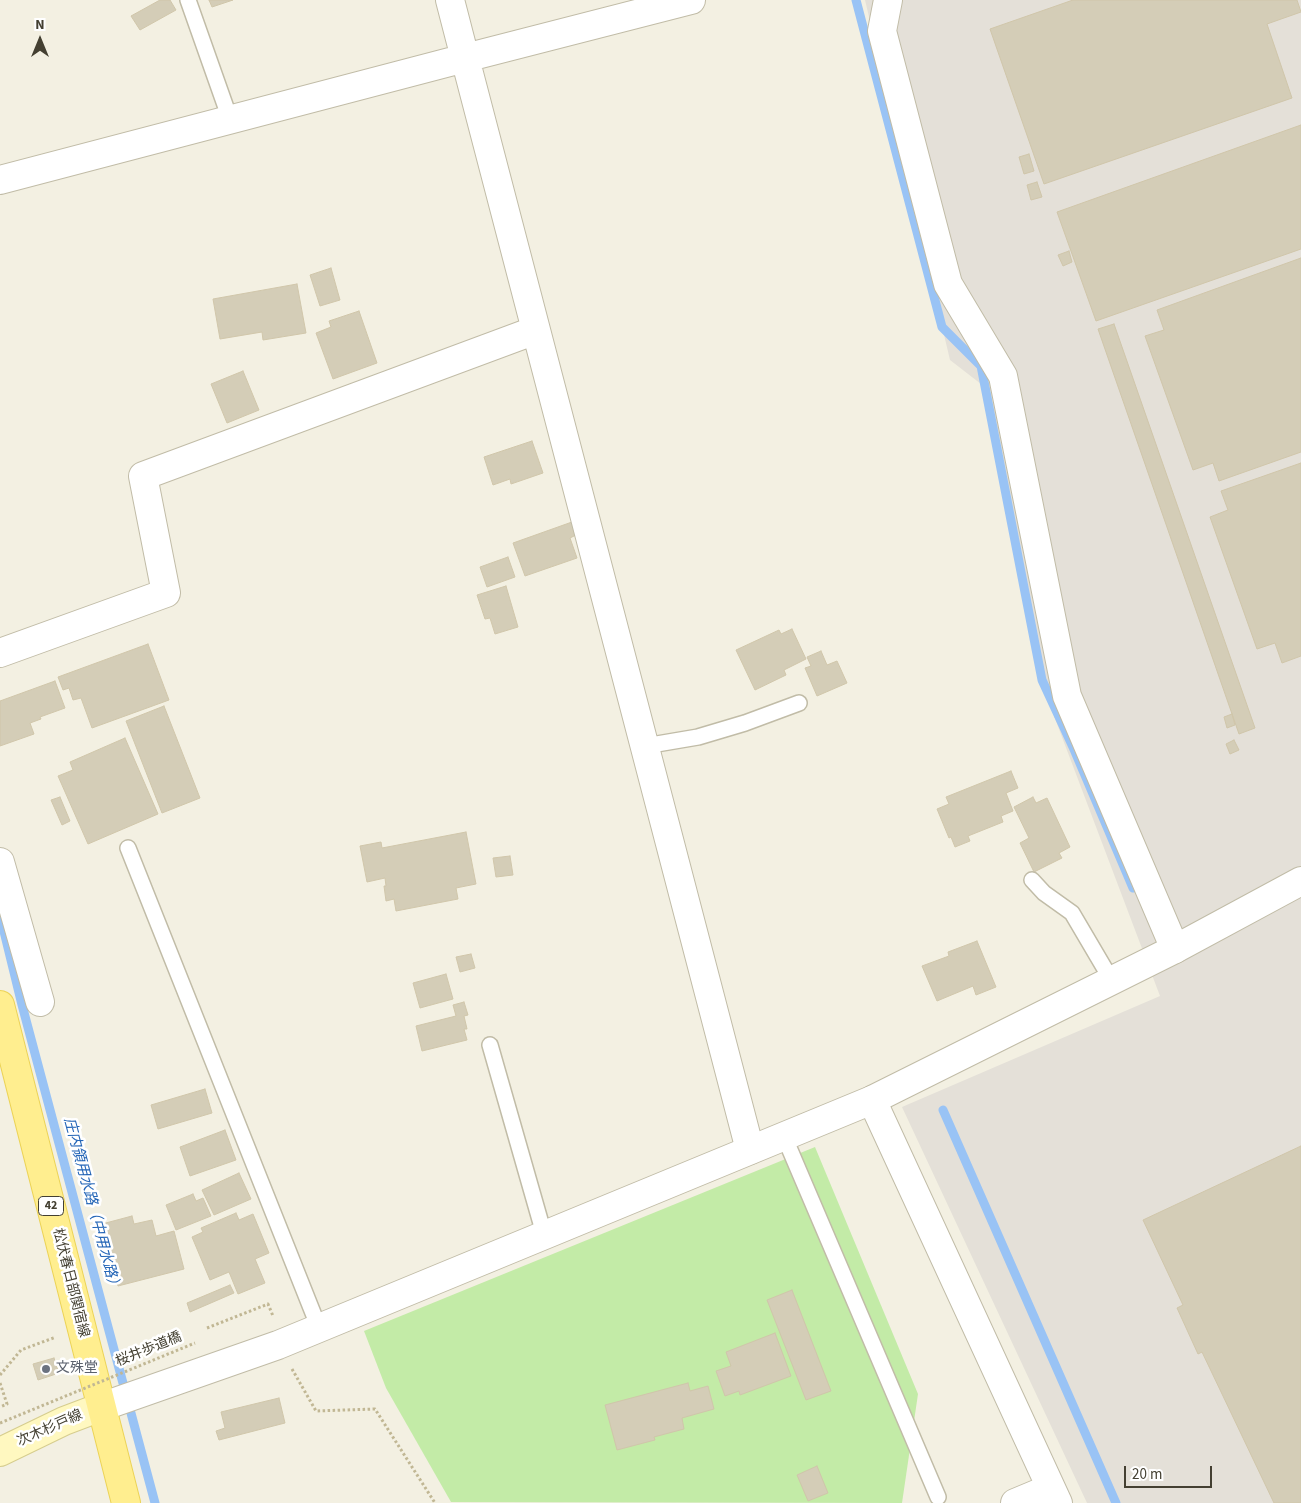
<!DOCTYPE html>
<meta charset="utf-8">
<style>
body{margin:0}
#map{position:relative;width:1301px;height:1503px;overflow:hidden;background:#f3f0e2;font-family:"Source Sans 3",sans-serif}
canvas{display:block}
.north{position:absolute;left:15px;top:15px;width:50px;height:50px;-webkit-text-stroke:4px #fff;paint-order:stroke;rotate:0deg;font-size:14px;font-weight:700;line-height:20px;text-align:center;color:#444032}
.north::after{content:'';display:block;margin:auto;width:18px;height:22px;background:#444032;clip-path:polygon(50% 0,100% 100%,50% 72%,0 100%)}
.scale{position:absolute;left:1124px;top:1466px;width:88px;height:22px;box-sizing:border-box;border:2px solid #444032;border-top:0;padding-left:6px;font-size:15px;line-height:18px;white-space:nowrap;color:#444032;-webkit-text-stroke:4px #fff;paint-order:stroke}
</style>
<div id="map">
<canvas width="1301" height="1503"></canvas>
<div class="north">N</div>
<div class="scale">20 m</div>
</div>
<script>
const ctx = document.querySelector('canvas').getContext('2d');
ctx.lineJoin = 'round';
function fill(path, color) { ctx.fillStyle = color; ctx.fill(path, 'evenodd'); }
const poly = rows => new Path2D(rows.map(r => 'M' + r).join(''));
function trace(path, color, width, dash) { ctx.strokeStyle = color; ctx.lineWidth = width; ctx.lineCap = dash ? 'butt' : 'round'; ctx.setLineDash(dash || []); ctx.stroke(path); }
function label(font, color, halo, rows, align = 'center') {
  ctx.font = font + ' "Source Sans 3","Noto Sans JP",sans-serif'; ctx.lineWidth = 5; ctx.setLineDash([]); ctx.textBaseline = 'middle'; ctx.strokeStyle = halo; ctx.fillStyle = color; for (const [text, x, y, turn = 0] of rows) {
    ctx.save(); ctx.translate(x, y); ctx.rotate((+turn || 0) * Math.PI / 180); ctx.textAlign = isNaN(turn) ? turn : align; if (halo) ctx.strokeText(text, 0, 0); ctx.fillText(text, 0, 0); ctx.restore();
  }
}
fill(poly([
 [865,0,1301,0,1301,1503,1087,1503,902,1107,1160,996,1051,708,990,391,950,360]
]), '#e4e0d8');
fill(poly([
 [815,1147,918,1394,902,1503,451,1502,386,1388,364,1331]
]), '#c3eba7');
trace(poly([
 [856,0,942,327,981,366,1042,680,1073,747,1133,888],
 [0,915,22,1005,155,1503],
 [943,1110,1116,1503]
]), '#99c3f5', 9);
const building = poly([
 [160,0,170,0,176,10,140,30,131,16,160,0],
 [209,0,233,0,212,7,209,0],
 [1073,0,1297,0,1301,12,1267,24,1292,98,1044,184,990,29,1073,0],
 [1301,125,1301,249,1096,321,1057,212,1301,125],
 [1029,154,1034,171,1024,174,1019,157,1029,154],
 [1037,182,1042,197,1031,200,1027,185,1037,182],
 [1069,251,1072,262,1063,266,1058,255,1069,251],
 [1301,258,1301,452,1219,481,1213,463,1193,470,1145,336,1164,330,1157,310,1301,258],
 [331,268,340,300,320,306,310,275,331,268],
 [297,284,306,333,263,340,262,332,220,339,213,299,297,284],
 [359,311,377,363,333,379,316,333,331,327,329,321,359,311],
 [1114,324,1255,728,1239,734,1098,329,1114,324],
 [243,371,259,410,227,423,211,384,243,371],
 [532,441,543,473,511,484,510,479,493,485,484,457,532,441],
 [1301,463,1301,656,1282,663,1275,643,1257,649,1210,517,1228,510,1221,491,1301,463],
 [572,522,576,535,570,538,577,558,525,576,513,543,572,522],
 [508,557,515,577,487,587,480,567,508,557],
 [506,586,518,627,495,634,490,618,485,619,477,595,506,586],
 [792,629,806,659,784,670,786,675,755,690,736,650,779,630,781,634,792,629],
 [148,644,169,700,92,728,81,698,73,700,69,688,63,690,58,677,148,644],
 [821,651,827,665,837,661,847,683,817,696,805,668,811,666,807,657,821,651],
 [55,681,65,708,40,717,41,719,30,723,34,734,0,746,0,701,55,681],
 [164,706,200,798,162,813,126,721,164,706],
 [1232,714,1235,725,1227,728,1224,717,1232,714],
 [125,738,158,814,88,844,58,776,73,770,70,762,125,738],
 [1234,740,1239,750,1230,754,1226,744,1234,740],
 [1011,771,1018,788,1006,793,1013,811,1001,816,1003,822,968,836,970,841,955,847,951,837,949,838,937,809,949,804,946,797,1011,771],
 [60,797,70,821,62,825,51,800,60,797],
 [1033,797,1036,803,1047,798,1070,847,1059,853,1062,858,1034,872,1020,843,1029,838,1014,807,1033,797],
 [466,832,476,884,456,888,458,899,396,911,394,899,386,901,384,886,386,886,385,878,367,882,360,846,381,842,382,848,466,832],
 [510,856,513,875,496,877,493,858,510,856],
 [977,941,996,987,976,995,973,986,937,1001,922,966,949,956,948,952,977,941],
 [471,954,475,968,460,972,456,957,471,954],
 [446,974,453,999,420,1008,413,983,446,974],
 [464,1002,468,1015,464,1016,467,1029,464,1029,467,1040,422,1051,416,1026,456,1016,453,1005,464,1002],
 [205,1089,212,1113,158,1129,151,1105,205,1089],
 [225,1130,236,1160,190,1176,180,1147,225,1130],
 [1301,1146,1301,1503,1274,1503,1202,1352,1198,1354,1177,1308,1183,1305,1143,1220,1301,1146],
 [239,1173,251,1199,214,1215,202,1190,239,1173],
 [193,1194,196,1201,203,1198,211,1216,176,1230,166,1205,193,1194],
 [236,1213,239,1220,253,1214,269,1253,255,1259,265,1283,238,1294,229,1272,210,1280,192,1237,203,1232,201,1228,236,1213],
 [132,1216,134,1224,152,1220,156,1236,174,1231,184,1269,118,1286,102,1224,132,1216],
 [230,1285,234,1293,190,1312,187,1303,230,1285],
 [792,1290,831,1391,806,1400,767,1300,792,1290],
 [775,1333,791,1376,740,1395,739,1391,725,1396,716,1371,731,1366,726,1352,775,1333],
 [54,1358,59,1373,38,1380,33,1364,54,1358],
 [688,1383,690,1391,708,1386,714,1409,682,1418,684,1429,654,1437,655,1440,617,1450,605,1405,688,1383],
 [279,1398,285,1423,219,1440,216,1431,225,1428,221,1412,279,1398],
 [817,1466,828,1493,808,1501,797,1475,817,1466]
]);
fill(building, '#d4cdb7');
trace(building, '#d0c6aa', 1);
const service = poly([
 [188,0,230,119],
 [645,746,698,737,745,723,799,703],
 [128,848,319,1328],
 [1032,880,1044,893,1072,913,1112,981],
 [490,1045,544,1234],
 [784,1136,938,1497]
]);
const minor = poly([
 [691,0,465,58,750,1150],
 [888,0,882,31,948,284,1003,376,1067,696,1175,949],
 [0,180,465,58,450,0],
 [0,653,166,593,143,476,536,330],
 [0,862,40,1002],
 [872,1100,1058,1503],
 [1015,1503,1051,1488]
]);
const tertiary = poly([
 [101,1407,278,1345,872,1100,1175,949,1301,881]
]);
const secondary = poly([
 [0,1452,64,1421,101,1407]
]);
const primary = poly([
 [0,1005,126,1503]
]);
trace(service, '#c1bca7', 18);
trace(minor, '#c1bca7', 30);
trace(tertiary, '#c1bca7', 30);
trace(secondary, '#d6cd8e', 30);
trace(primary, '#ecd357', 30);
trace(poly([
 [207,1328,268,1304,273,1316],
 [292,1369,316,1411,375,1409,435,1503],
 [0,1375,21,1350,56,1337],
 [0,1383,7,1404,0,1407]
]), '#c1b794', 3, [2.5, 2.5]);
trace(service, '#fff', 15);
trace(minor, '#fff', 28);
trace(tertiary, '#fff', 28);
trace(secondary, '#fff8c0', 28);
trace(primary, '#ffee8f', 28);
trace(poly([
 [0,1423,195,1343]
]), '#c1b794', 3, [2.5, 2.5]);
for (const [x, y, r, color] of [
 [46,1369,5,"#6b7280"]
]) { const dot = new Path2D(); dot.arc(x, y, r, 0, 2 * Math.PI); ctx.fillStyle = color; ctx.fill(dot); trace(dot, '#fff', 2); }
for (const [x, y, w] of [
 [51,1206,25]
]) { const box = new Path2D(); box.roundRect(x - w / 2, y - 9.5, w, 19, 4); ctx.fillStyle = '#fff'; ctx.fill(box); trace(box, '#444032', 1); }
label('bold 12px', '#444032', null, [
 ["42",51,1206]
]);
label('14px', '#444032', '#fff', [
 ["松伏春日部関宿線",70,1283,76],
 ["桜井歩道橋",149,1350,-22],
 ["次木杉戸線",50,1429,-24]
]);
label('14px', '#5b616d', '#fff', [
 ["文殊堂",56,1369]
], 'left');
label('italic 15px', '#2566b7', '#fff', [
 ["庄内領用水路（中用水路）",91,1205,75]
]);
</script>
